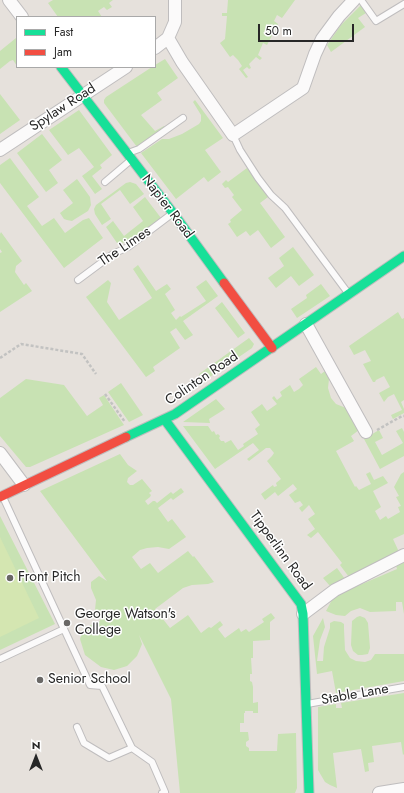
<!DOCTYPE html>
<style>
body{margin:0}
#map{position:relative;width:404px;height:793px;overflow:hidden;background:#e6e1dc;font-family:Jost,sans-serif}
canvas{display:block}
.legend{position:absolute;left:16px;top:16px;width:140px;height:52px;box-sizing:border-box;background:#fff;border:1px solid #a9a9a9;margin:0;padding:5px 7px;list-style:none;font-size:12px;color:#272727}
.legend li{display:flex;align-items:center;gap:8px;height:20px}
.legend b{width:20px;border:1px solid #a9a9a9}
.north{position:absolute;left:16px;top:737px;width:40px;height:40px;-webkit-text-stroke:3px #fff;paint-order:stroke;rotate:0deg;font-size:11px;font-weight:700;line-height:16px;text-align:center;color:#272727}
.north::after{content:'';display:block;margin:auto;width:14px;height:18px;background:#272727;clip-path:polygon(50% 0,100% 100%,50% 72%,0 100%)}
.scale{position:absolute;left:258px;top:24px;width:96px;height:18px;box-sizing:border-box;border:2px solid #272727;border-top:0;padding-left:5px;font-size:12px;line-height:14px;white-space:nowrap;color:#272727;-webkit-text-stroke:3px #fff;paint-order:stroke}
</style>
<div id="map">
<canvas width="404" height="793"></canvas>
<ul class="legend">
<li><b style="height:5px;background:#16e098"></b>Fast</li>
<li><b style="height:5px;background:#f24e42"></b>Jam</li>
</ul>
<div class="north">N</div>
<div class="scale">50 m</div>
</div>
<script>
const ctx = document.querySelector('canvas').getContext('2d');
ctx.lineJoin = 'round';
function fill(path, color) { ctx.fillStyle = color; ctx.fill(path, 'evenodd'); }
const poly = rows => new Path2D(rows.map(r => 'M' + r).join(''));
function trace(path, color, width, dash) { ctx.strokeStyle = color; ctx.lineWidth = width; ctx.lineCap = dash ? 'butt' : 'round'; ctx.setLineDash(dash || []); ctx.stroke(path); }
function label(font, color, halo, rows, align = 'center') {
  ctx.font = font + ' Jost,sans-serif'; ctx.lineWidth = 3; ctx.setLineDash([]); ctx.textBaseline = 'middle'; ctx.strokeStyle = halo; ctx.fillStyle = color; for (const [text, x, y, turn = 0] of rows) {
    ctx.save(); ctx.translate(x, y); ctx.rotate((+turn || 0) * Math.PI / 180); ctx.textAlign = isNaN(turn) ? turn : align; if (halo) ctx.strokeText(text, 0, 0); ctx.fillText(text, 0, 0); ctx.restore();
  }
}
fill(poly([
 [53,0,113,0,109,3,112,7,107,10,104,7,98,11,102,17,58,17,48,3],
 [228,0,295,0,282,18,277,15,274,21,278,24,267,45,263,43,258,55,262,58,260,60,256,57,249,64,251,68,249,69,247,67,243,70,248,77,246,78,239,69,242,66,238,60,233,55,230,57,220,43,225,39,227,16,222,16,222,13,227,13],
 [361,5,366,13,358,18,365,27,331,52,327,45,341,25],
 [16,38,17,66,13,60,10,61,0,69,0,51],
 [165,59,178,78,157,93,162,100,141,115,155,131,164,126,166,128,137,147,104,103,104,100,106,97,152,67,155,67,155,65],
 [0,94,20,120,0,134],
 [195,100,223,138,205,150,221,172,208,182,204,177,176,199,141,153,162,139,169,139,182,134,199,124,201,121,201,115,193,102],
 [79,110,112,155,100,165,102,168,92,176,102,189,95,194,82,176,94,167,79,148,68,155,49,130],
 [42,134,62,160,49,170,58,183,46,192,17,153],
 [10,158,39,197,27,206,42,226,54,218,65,233,83,220,89,218,103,238,64,268,0,183,0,165],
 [247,168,268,197,260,203,285,237,271,248,258,230,250,236,246,231,237,237,228,224,231,222,230,220,242,210,232,197,234,195,228,187,225,188,222,184,226,180,228,182],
 [77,179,90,197,91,205,88,211,75,219,72,221,67,220,64,219,60,213,73,203,63,190],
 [130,182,136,184,144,194,130,204,120,190,101,204,111,219,102,225,95,214,94,209,96,205,126,183],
 [145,197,161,218,130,242,117,243,106,227,113,221,124,236,143,221,133,207],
 [1,232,22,261,16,266,15,272,24,285,26,283,32,291,0,312,0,253,2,252,0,249,0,234],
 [293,247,314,275,299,286,291,276,276,288,268,278,284,266,279,258],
 [138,265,156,291,167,284,171,289,165,294,175,310,171,313,176,320,180,316,181,317,206,301,196,287,206,280,218,296,183,321,193,335,185,340,176,328,170,332,180,348,153,367,155,371,146,377,86,297,108,280,111,283,107,302,119,320,152,298,133,269],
 [321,284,330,296,297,318,291,309,307,298,306,295],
 [222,302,245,333,238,338,215,308],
 [398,312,402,319,404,318,404,400,401,402,404,409,404,413,393,419,391,415,402,410,394,394,388,397,384,402,379,393,390,387,384,376,376,380,375,382,373,382,363,364,371,361,365,350,354,355,349,346],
 [249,338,254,344,252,348,204,381,199,374],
 [316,367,321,374,325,371,329,379,328,388,331,398,336,404,346,408,359,430,351,436,354,441,336,451,355,487,356,486,359,490,371,484,366,474,370,472,374,480,383,476,388,483,373,491,381,507,375,511,380,520,386,516,388,519,400,512,398,507,401,506,396,497,399,496,394,487,401,474,404,472,404,534,393,539,399,552,349,577,340,565,342,563,318,532,311,538,307,535,315,529,308,519,315,514,309,505,302,512,299,508,303,505,300,501,295,503,289,495,297,489,293,484,278,496,275,492,265,500,261,494,273,485,274,487,277,486,276,483,281,479,267,461,272,456,274,453,270,448,266,448,249,461,247,459,259,450,253,443,215,469,183,426,208,426,212,432,214,431,216,435,218,434,220,436,219,438,221,441,224,441,225,443,231,440,238,450,244,446,243,444,258,434,255,429,260,425,251,412,262,404,267,411,277,404,272,398,274,396,277,400,282,396,280,392,290,385,294,392,299,389,303,385,299,379],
 [26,379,64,385,87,416,103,405,99,398,104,395,124,425,30,467,26,467,0,436,0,398],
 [121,383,143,415,129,422,108,392],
 [216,399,225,409,209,419,210,423,183,422],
 [402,428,404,432,404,456,380,469,364,439,379,430,383,438,375,442,382,455,403,443,396,431],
 [120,454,128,465,137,471,128,478,127,482,130,485,133,485,142,479,152,491,149,493,151,495,150,497,145,501,148,505,153,501,155,501,157,503,171,492,173,494,181,488,184,492,173,500,171,498,158,508,168,522,172,519,186,537,169,549,158,547,147,548,140,550,132,557,141,569,150,563,158,573,188,551,193,557,194,556,214,582,208,584,192,585,183,588,155,609,170,628,188,615,201,633,209,627,211,628,220,621,223,625,218,629,225,638,239,628,241,632,246,629,249,632,264,622,262,619,271,613,275,618,270,622,270,640,253,641,253,658,251,658,252,674,250,674,250,681,252,682,253,687,253,703,258,702,258,713,253,713,253,711,245,711,245,713,244,713,244,723,240,723,240,732,248,732,249,740,246,742,246,746,249,748,249,751,277,751,278,734,296,733,297,788,295,793,180,793,171,699,139,635,142,644,137,656,127,666,114,670,101,667,85,655,80,639,83,630,91,625,99,622,101,619,99,614,95,610,96,600,91,588,91,582,99,576,107,581,40,491],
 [0,516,55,624,0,650],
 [404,562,404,614,402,602,396,602,396,611,370,612,360,608,351,611,345,616,336,615,326,611,334,596,397,569,396,565],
 [337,568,345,579,330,586,323,578],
 [360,616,365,618,368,623,370,648,368,654,362,655,358,655,353,651,351,645,352,621,357,617],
 [323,618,325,627,320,640,317,661,323,661,324,647,330,628,330,623,334,621,341,622,344,624,344,629,345,650,350,658,356,661,365,662,371,660,375,654,404,654,404,681,336,693,332,671,317,674,313,636],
 [404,693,404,754,403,755,401,742,372,746,374,762,368,763,369,771,365,772,361,749,333,753,337,788,330,785,325,782,318,770,318,707,336,704,336,708,342,708,341,703]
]), '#c8e2b3');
fill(poly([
 [0,537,39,618,0,637]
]), '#d4e6b1');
const lane = poly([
 [361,0,376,21,404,4],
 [233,135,240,150,258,178,271,195,285,208,348,293],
 [128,153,139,149,183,118],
 [105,182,131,160],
 [78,280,113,254,128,247,173,213],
 [64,629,90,685,102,686,132,748,152,762,165,792,162,793],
 [0,659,64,629,3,497],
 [307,704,404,687],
 [77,727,84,743,109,758,132,748]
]);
const street = poly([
 [9,0,22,17],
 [175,0,175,22,168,38,182,62,233,135,303,88,315,54,322,39,339,16,354,0],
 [155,48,168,38],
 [0,150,126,67],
 [306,324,366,432],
 [0,453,24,485],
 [303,614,335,590,404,555],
 [379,793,404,789]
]);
const fast = poly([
 [61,67,173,213,224,283],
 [165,420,301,604,303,614,309,793],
 [126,437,175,414,404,256]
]);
const jam = poly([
 [224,283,272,348],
 [0,497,126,437]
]);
trace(lane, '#bfbdbe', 8);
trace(street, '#bfbdbe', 14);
trace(fast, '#bfbdbe', 11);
trace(jam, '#bfbdbe', 11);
trace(poly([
 [0,358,21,344,82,354,96,374],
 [105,394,125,422],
 [377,430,402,416,404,416]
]), '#c2c2c1', 2.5, [3, 2]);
trace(lane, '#fbfafa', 6);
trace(street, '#fbfafa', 12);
trace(fast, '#16e098', 9);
trace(jam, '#f24e42', 9);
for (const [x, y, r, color] of [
 [10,578,4,"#6a6866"],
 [67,623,4,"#6a6866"],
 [40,680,4,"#6a6866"]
]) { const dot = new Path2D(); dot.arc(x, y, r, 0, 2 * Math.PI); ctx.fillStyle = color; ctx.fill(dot); trace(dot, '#fff', 1.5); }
label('14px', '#272727', '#fff', [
 ["Spylaw Road",63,108,-33],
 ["Napier Road",167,207,53],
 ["The Limes",125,247,-34],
 ["Colinton Road",202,379,-34],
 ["Tipperlinn Road",280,551,54],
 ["Stable Lane",355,695,-10]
]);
label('14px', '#272727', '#fff', [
 ["Front Pitch",18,578],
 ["George Watson's",75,615],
 ["College",75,631],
 ["Senior School",48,680]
], 'left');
</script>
